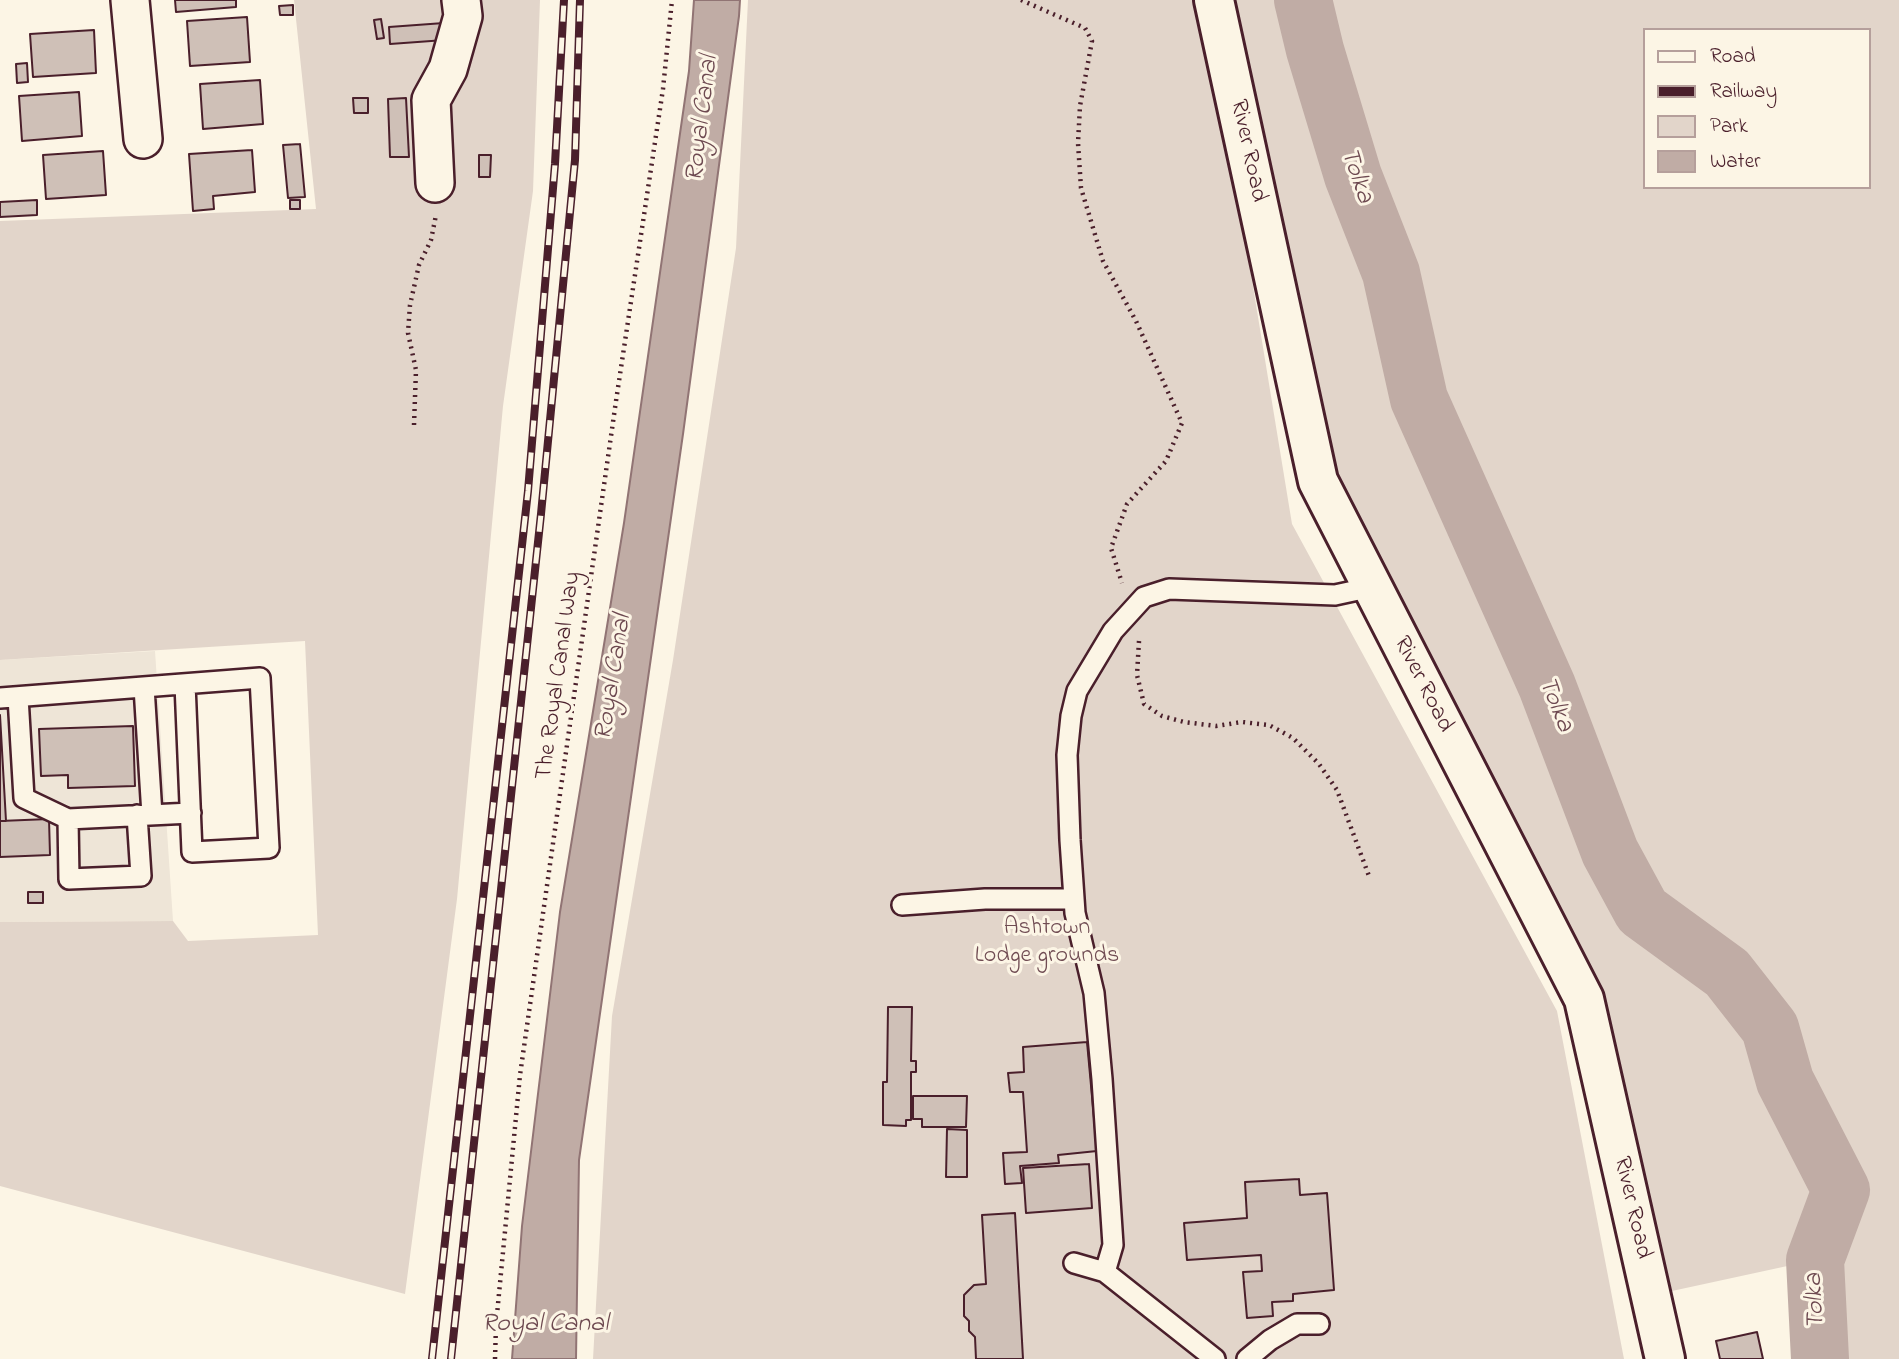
<!DOCTYPE html>
<style>
body{margin:0}
#map{position:relative;width:1899px;height:1359px;overflow:hidden;background:#fcf5e5;font-family:"Indie Flower",sans-serif}
canvas{display:block}
.legend{position:absolute;left:1643px;top:28px;width:228px;height:161px;box-sizing:border-box;background:#fcf5e5;border:2px solid #b59f9b;margin:0;padding:9px 12px;list-style:none;font-size:21px;color:#4a1f2b}
.legend li{display:flex;align-items:center;gap:14px;height:35px}
.legend b{width:35px;border:2px solid #b59f9b}
</style>
<div id="map">
<canvas width="1899" height="1359"></canvas>
<ul class="legend">
<li><b style="height:9px;background:#fcf5e5"></b>Road</li>
<li><b style="height:9px;background:#4a1f2b"></b>Railway</li>
<li><b style="height:19px;background:#e2d5ca"></b>Park</li>
<li><b style="height:19px;background:#c0aca5"></b>Water</li>
</ul>
</div>
<script>
const ctx = document.querySelector('canvas').getContext('2d');
ctx.lineJoin = 'round';
function fill(path, color) { ctx.fillStyle = color; ctx.fill(path, 'evenodd'); }
const poly = rows => new Path2D(rows.map(r => 'M' + r).join(''));
function trace(path, color, width, dash) { ctx.strokeStyle = color; ctx.lineWidth = width; ctx.lineCap = dash ? 'butt' : 'round'; ctx.setLineDash(dash || []); ctx.stroke(path); }
function label(font, color, halo, rows, align = 'center') {
  ctx.font = font + ' "Indie Flower",sans-serif'; ctx.lineWidth = 6; ctx.setLineDash([]); ctx.textBaseline = 'middle'; ctx.strokeStyle = halo; ctx.fillStyle = color; for (const [text, x, y, turn = 0] of rows) {
    ctx.save(); ctx.translate(x, y); ctx.rotate((+turn || 0) * Math.PI / 180); ctx.textAlign = isNaN(turn) ? turn : align; if (halo) ctx.strokeText(text, 0, 0); ctx.fillText(text, 0, 0); ctx.restore();
  }
}
fill(poly([
 [155,651,173,921,0,922,0,660]
]), '#eee5d7');
fill(poly([
 [294,0,540,0,533,191,503,406,457,899,405,1294,0,1186,0,922,173,921,188,941,318,935,305,641,0,660,0,221,316,209],
 [748,0,1206,0,1292,524,1557,1011,1624,1359,593,1359,612,1016,673,660,736,248],
 [1234,0,1899,0,1899,1359,1820,1359,1815,1260,1672,1291,1600,998,1337,476],
 [1645,30,1869,30,1869,187,1645,187]
]), '#e2d5ca');
const water = poly([
 [694,0,740,0,739,16,683,434,579,1160,576,1359,512,1359,522,1226,560,912,624,523,689,71,694,0]
]);
fill(water, '#c0aca5');
trace(water, '#917474', 2);
trace(poly([
 [1303,0,1315,50,1353,176,1391,273,1419,399,1547,686,1610,852,1642,911,1727,973,1770,1028,1785,1081,1841,1190,1815,1260,1820,1359]
]), '#c0aca5', 58);
const building = poly([
 [175,0,236,0,236,7,176,12,175,0],
 [293,5,293,15,280,15,279,6,293,5],
 [247,17,250,62,190,66,187,21,247,17],
 [381,19,384,38,377,39,374,20,381,19],
 [444,23,445,40,390,44,389,27,444,23],
 [94,30,96,73,33,77,30,34,94,30],
 [27,63,28,82,17,83,16,64,27,63],
 [260,80,263,124,203,129,200,84,260,80],
 [79,92,82,136,22,141,19,96,79,92],
 [353,98,368,98,368,113,354,113,353,98],
 [406,98,409,157,390,157,388,99,406,98],
 [300,144,305,197,288,198,283,145,300,144],
 [252,150,255,192,213,196,214,209,193,211,189,154,252,150],
 [103,151,106,195,46,199,43,155,103,151],
 [479,155,491,155,490,177,479,177,479,155],
 [37,200,37,215,0,217,0,202,37,200],
 [290,200,300,200,300,209,290,209,290,200],
 [0,715,6,821,0,821,0,715],
 [133,726,135,786,68,788,68,775,41,776,39,729,133,726],
 [49,819,50,855,0,857,0,821,49,819],
 [28,892,43,892,43,903,28,903,28,892],
 [888,1007,912,1007,911,1061,916,1061,916,1072,911,1072,911,1120,906,1120,906,1126,883,1125,883,1082,887,1082,888,1007],
 [1087,1042,1097,1151,1058,1155,1059,1163,1020,1166,1022,1183,1005,1184,1003,1153,1027,1152,1023,1092,1010,1092,1008,1073,1024,1072,1023,1047,1087,1042],
 [913,1096,967,1096,966,1127,922,1127,922,1119,913,1119,913,1096],
 [947,1129,967,1130,967,1177,946,1177,947,1129],
 [1089,1164,1092,1208,1026,1213,1023,1168,1089,1164],
 [1299,1179,1300,1195,1327,1193,1334,1290,1293,1294,1293,1301,1272,1302,1273,1316,1247,1318,1243,1272,1262,1271,1261,1255,1187,1260,1184,1223,1247,1218,1245,1182,1299,1179],
 [1015,1213,1023,1359,976,1359,975,1337,969,1331,969,1321,964,1316,964,1295,974,1285,986,1284,982,1215,1015,1213],
 [1757,1332,1763,1359,1720,1359,1716,1341,1757,1332]
]);
fill(building, '#cfc0b7');
trace(building, '#4a1f2b', 2);
const lane = poly([
 [144,687,152,815],
 [18,697,24,798,68,819,191,813],
 [0,698,260,678,269,848,192,852,185,684],
 [68,819,69,879,141,876,137,815],
 [902,905,985,899,1074,899],
 [1074,1263,1105,1272,1215,1359],
 [1105,1272,1113,1245,1102,1079,1094,993,1075,913,1070,840,1067,755,1071,716,1077,691,1113,631,1144,597,1169,589,1335,595,1372,587],
 [1247,1359,1270,1340,1297,1324,1319,1324]
]);
const street = poly([
 [130,0,143,139],
 [435,183,431,100,448,69,463,16,461,0]
]);
const secondary = poly([
 [1214,0,1318,481,1584,999,1665,1359]
]);
trace(lane, '#4a1f2b', 24);
trace(street, '#4a1f2b', 42);
trace(secondary, '#4a1f2b', 44);
trace(poly([
 [1021,0,1085,28,1092,41,1080,106,1078,143,1081,188,1103,261,1136,321,1182,423,1166,461,1127,504,1111,548,1122,583],
 [414,425,416,370,408,333,410,305,419,265,431,240,436,215],
 [1139,641,1137,675,1144,704,1162,716,1184,722,1216,726,1242,722,1269,725,1293,738,1319,764,1337,790,1369,876],
 [495,1359,496,1325,520,1075,616,401,663,89,672,0]
]), '#4a1f2b', 4.5, [2, 5]);
trace(lane, '#fcf5e5', 19);
trace(street, '#fcf5e5', 37);
trace(secondary, '#fcf5e5', 38);
const rail = poly([
 [432,1359,528,491,555,164,564,0],
 [451,1359,541,514,575,160,580,0]
]);
trace(rail, '#4a1f2b', 8);
trace(rail, '#fcf5e5', 5, [16]);
label('24px', '#4a1f2b', '#fcf5e5', [
 ["River Road",1247,151,78],
 ["The Royal Canal Way",560,676,-82],
 ["River Road",1422,685,63],
 ["River Road",1631,1208,77]
]);
label('24px', '#704c53', '#fcf5e5', [
 ["Ashtown",1047,929],
 ["Lodge grounds",1047,957]
]);
label('italic 26px', '#6d4950', '#fcf5e5', [
 ["Royal Canal",704,119,-83],
 ["Tolka",1355,176,71],
 ["Royal Canal",615,678,-81],
 ["Tolka",1554,705,68],
 ["Tolka",1817,1301,-93],
 ["Royal Canal",545,1326]
]);
</script>
